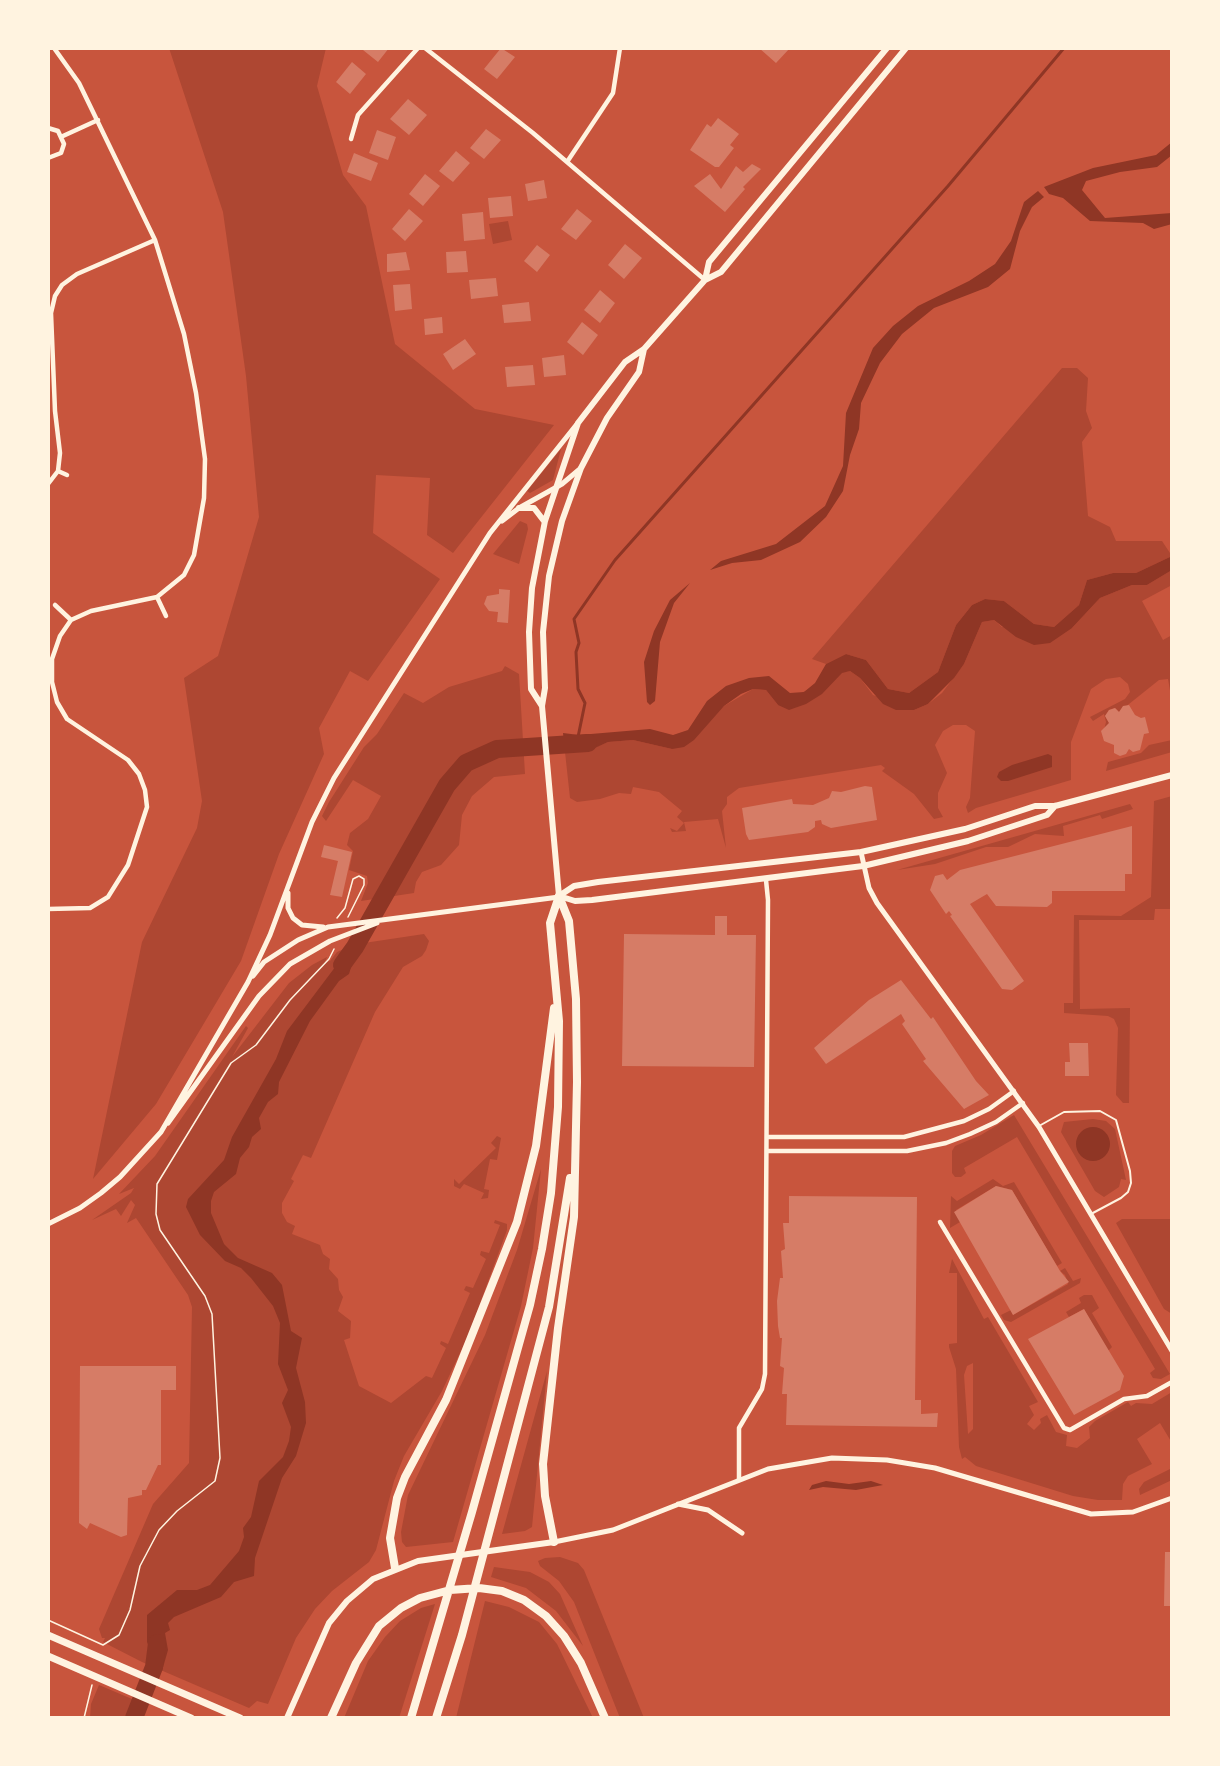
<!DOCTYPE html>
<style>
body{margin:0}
#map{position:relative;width:1220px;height:1766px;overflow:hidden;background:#c8553d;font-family:Barlow,sans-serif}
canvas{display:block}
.frame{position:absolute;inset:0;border:50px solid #fff3e0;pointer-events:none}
</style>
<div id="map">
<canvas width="1220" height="1766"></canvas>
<div class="frame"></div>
</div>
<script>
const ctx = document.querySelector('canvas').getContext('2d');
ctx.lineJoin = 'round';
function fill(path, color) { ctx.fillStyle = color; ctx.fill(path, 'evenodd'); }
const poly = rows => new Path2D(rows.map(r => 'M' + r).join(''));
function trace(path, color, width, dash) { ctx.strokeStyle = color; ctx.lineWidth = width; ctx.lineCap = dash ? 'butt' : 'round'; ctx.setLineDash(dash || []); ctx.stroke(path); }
fill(poly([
 [169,48,326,48,317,86,343,175,366,206,395,344,475,409,554,425,453,553,427,535,430,478,376,475,373,533,440,579,368,681,350,671,319,728,324,754,279,854,241,961,156,1104,93,1179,142,942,197,828,202,801,184,678,218,656,259,517,246,376,223,212],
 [508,221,512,240,493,244,489,224],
 [1062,368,1077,368,1088,378,1086,411,1092,428,1082,442,1088,516,1110,527,1116,541,1162,541,1172,556,1136,573,1113,573,1087,580,1079,605,1054,627,1034,624,1004,601,985,599,972,605,956,625,938,672,909,693,888,689,866,660,846,654,826,664,812,659],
 [561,449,553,480,530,493,527,491],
 [520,521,527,524,528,529,519,564,493,554],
 [1172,570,1172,585,1142,601,1163,640,1172,635,1172,702,1168,679,1159,680,1119,712,1115,708,1109,710,1105,716,1109,723,1104,730,1106,722,1104,714,1093,721,1090,717,1125,699,1130,692,1128,684,1120,677,1106,679,1091,689,1071,742,1071,780,976,808,968,813,966,807,970,798,975,731,966,725,953,725,943,731,935,745,947,773,938,793,938,808,943,817,934,819,914,794,882,771,885,768,881,765,739,788,727,797,727,804,722,811,726,848,718,819,684,822,686,831,672,832,670,828,677,831,684,823,677,817,682,811,659,792,633,787,631,794,619,793,600,799,577,802,570,798,565,752,578,750,586,751,608,742,633,740,672,749,724,706,753,689,766,690,778,705,842,672,850,671,860,678,873,695,914,710,928,704,942,693,964,664,982,622,994,620,1002,627,1072,628,1100,598,1132,585,1147,585],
 [505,666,519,674,525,774,494,777,472,796,462,815,459,845,441,865,422,872,416,882,414,893,361,901,368,883,367,876,349,870,353,851,347,845,350,833,368,819,381,796,353,780,326,821,322,816,329,802,364,747,377,734,404,693,423,703,449,687,502,671],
 [1172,740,1172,752,1106,771,1108,762,1141,753,1149,745],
 [1172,796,1172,909,1155,909,1154,920,1079,920,1080,1009,1130,1008,1129,1103,1123,1103,1116,1095,1118,1028,1114,1019,1108,1016,1064,1013,1064,1003,1073,1003,1074,915,1121,916,1151,897,1154,801],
 [1130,804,1133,809,1102,819,1100,815,1063,826,1064,836,1035,834,1008,847,986,847,935,864,897,870],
 [424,934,429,941,426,950,422,956,403,967,375,1012,311,1158,303,1155,291,1179,294,1181,282,1203,282,1213,287,1222,295,1226,292,1234,320,1245,323,1254,330,1259,329,1269,338,1279,339,1290,343,1297,338,1311,351,1321,350,1338,344,1340,359,1386,391,1403,426,1376,432,1378,446,1348,440,1344,441,1341,448,1344,470,1293,464,1290,466,1286,473,1288,486,1259,480,1255,481,1251,489,1253,500,1225,494,1223,495,1220,507,1224,507,1230,468,1336,442,1391,404,1456,394,1481,376,1550,369,1562,332,1591,315,1609,296,1638,268,1704,257,1701,249,1708,142,1662,103,1642,105,1638,102,1638,99,1629,153,1504,189,1463,192,1307,188,1295,136,1218,127,1223,135,1205,131,1200,121,1216,116,1209,92,1220,131,1193,134,1188,119,1194,155,1156,246,1026,248,1028,232,1057,289,983,312,965,327,957,325,962,330,961,337,952,351,946,341,959,356,956,364,943],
 [1014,1115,1170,1374,1161,1379,1153,1378,1150,1373,1155,1369,1017,1137,964,1168,966,1173,961,1177,955,1177,952,1173,952,1151,955,1146,981,1135],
 [1093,1119,1106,1121,1115,1129,1126,1180,1121,1179,1119,1187,1104,1197,1095,1191,1061,1132,1064,1122],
 [497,1136,501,1138,497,1160,490,1159,484,1189,489,1190,488,1198,481,1199,484,1193,464,1184,460,1189,454,1186,454,1179,459,1184,496,1148,491,1143],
 [541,1169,533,1248,521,1306,453,1542,406,1547,402,1542,401,1532,408,1495,485,1335,517,1250],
 [993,1179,1003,1186,1014,1182,1062,1263,1057,1266,1012,1190,996,1186,956,1210,960,1222,950,1228,951,1196,957,1201],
 [1122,1219,1172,1219,1172,1314,1164,1309,1116,1223],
 [952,1259,984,1319,988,1317,1038,1402,1029,1406,1034,1415,1027,1424,1034,1430,1041,1423,1040,1419,1047,1415,1056,1432,1067,1435,1066,1446,1077,1448,1090,1438,1089,1427,1095,1421,1128,1402,1131,1406,1136,1403,1152,1404,1172,1392,1172,1443,1160,1423,1137,1439,1152,1464,1128,1476,1123,1484,1122,1500,1098,1500,1073,1496,976,1466,965,1457,962,1459,959,1447,956,1369,949,1347,949,1344,957,1343,957,1273,949,1273],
 [973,1363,973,1429,968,1434,964,1375,967,1366],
 [1065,1268,1073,1281,1081,1278,1080,1283,1011,1322,1004,1320,1001,1315,1011,1310,1013,1315,1068,1284,1065,1275,1060,1271],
 [1084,1295,1092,1295,1099,1308,1092,1313,1112,1347,1107,1352,1084,1309,1069,1317,1066,1312,1081,1303,1079,1298],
 [547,1371,532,1527,525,1531,502,1534],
 [1172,1468,1172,1480,1140,1495,1139,1489,1144,1482],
 [560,1557,578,1563,584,1570,644,1718,620,1718,574,1602,559,1581,540,1566,538,1561,545,1558],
 [494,1567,530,1572,549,1582,560,1594,583,1646,556,1611,526,1588,491,1577],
 [485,1601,509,1607,539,1622,557,1644,593,1718,456,1718],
 [435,1604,399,1718,344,1718,368,1661,385,1637,400,1621,421,1608],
 [99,1685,139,1702,128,1718,90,1718,91,1704]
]), '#ae4732');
fill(poly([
 [1172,142,1172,155,1157,167,1120,172,1086,181,1082,190,1105,218,1172,213,1172,224,1154,229,1143,223,1090,221,1063,198,1049,194,1044,187,1093,168,1156,155],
 [1038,191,1044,197,1032,207,1020,231,1010,269,988,287,934,308,902,334,880,363,861,403,859,429,850,455,843,491,826,517,800,542,761,560,732,563,710,570,721,561,776,544,825,506,843,466,846,413,873,348,893,326,918,306,969,281,995,264,1011,241,1024,202],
 [1172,556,1172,570,1147,585,1132,585,1100,598,1072,628,1050,643,1034,645,1016,637,994,620,982,622,964,664,954,678,928,704,914,710,896,710,883,704,860,678,850,671,842,673,822,694,806,704,789,710,778,705,766,690,753,689,741,694,724,706,694,740,684,747,672,749,633,740,608,742,586,752,578,750,565,752,563,733,579,735,650,729,673,735,688,730,707,701,726,686,749,678,769,676,790,693,804,692,815,683,826,664,846,654,866,660,888,689,909,693,938,672,956,625,972,605,985,599,1004,601,1034,624,1054,627,1079,605,1087,580,1113,573,1136,573],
 [690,583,674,603,660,642,655,701,650,705,647,702,644,662,654,631,670,600],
 [1048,754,1052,756,1052,767,1008,781,1001,781,997,777,999,772,1012,765],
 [364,943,352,964,349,974,339,981,310,1021,279,1082,278,1094,268,1102,259,1118,261,1129,252,1137,249,1147,240,1158,236,1174,214,1192,211,1201,211,1213,224,1244,238,1258,272,1273,282,1285,291,1331,302,1338,296,1368,305,1402,306,1423,296,1456,282,1478,255,1558,254,1576,234,1582,221,1597,174,1617,168,1623,170,1630,165,1633,168,1650,162,1671,152,1667,152,1654,147,1642,147,1615,177,1590,197,1590,210,1585,239,1551,244,1537,243,1528,251,1517,259,1481,283,1457,289,1441,291,1427,282,1403,288,1390,278,1364,280,1323,273,1306,251,1278,241,1268,225,1261,200,1235,186,1207,188,1199,224,1160,232,1137,276,1059,287,1031,351,946],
 '1076 1144a17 17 0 1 1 34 0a17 17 0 1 1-34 0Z',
 [826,1481,849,1484,871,1481,883,1485,856,1490,823,1487,809,1490,812,1485]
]), '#8f3625');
trace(poly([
 [578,737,585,703,578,689,576,652,579,643,574,619,615,560,948,186,1064,48]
]), '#8f3625', 3);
trace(poly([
 [342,965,355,947,447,785,466,763,497,749,588,743],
 [134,1718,154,1667,157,1643]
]), '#8f3625', 18);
fill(poly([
 [364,48,389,48,378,62,363,50],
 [501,48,515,57,497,79,484,69],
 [759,48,790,48,776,63],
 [352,62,366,74,350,94,336,82],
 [408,99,427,115,409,135,390,119],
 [718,118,739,134,730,145,734,148,719,167,715,167,690,150,707,124,711,127],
 [486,129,501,140,484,159,470,148],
 [377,130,396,137,388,160,369,153],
 [456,151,470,163,453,182,439,171],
 [354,153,378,163,371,181,347,172],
 [752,164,761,169,743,187,745,189,725,212,694,186,710,174,721,189,736,166,743,172],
 [425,174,440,186,423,206,409,194],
 [544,180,547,198,528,201,525,184],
 [511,196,513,216,490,218,488,198],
 [409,209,423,221,405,241,392,229],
 [577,209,592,221,576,240,561,229],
 [483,212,485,239,464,241,462,214],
 [625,244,642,258,624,279,608,265],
 [537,245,550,255,537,272,524,261],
 [466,251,468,272,447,273,446,252],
 [406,252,410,270,387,272,387,254],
 [496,278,498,296,471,299,469,280],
 [410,284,412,309,395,311,393,285],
 [600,290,615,303,600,323,584,310],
 [529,302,531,321,504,323,502,305],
 [442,317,443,333,425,335,424,319],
 [582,322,598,335,583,355,567,342],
 [465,339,476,354,453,370,443,354],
 [564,355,566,375,544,377,542,358],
 [533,365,535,385,507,387,505,367],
 [499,589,510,590,508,623,497,622,498,612,489,611,484,604,487,596,499,594],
 [1129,705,1135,715,1141,718,1145,717,1149,733,1144,734,1140,750,1133,752,1129,749,1126,754,1120,756,1114,753,1114,745,1104,741,1101,731,1109,723,1105,716,1109,710,1115,708,1119,712,1123,706],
 [865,786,872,787,877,820,831,828,822,824,821,820,815,821,815,827,808,832,749,840,746,834,742,808,792,799,793,804,813,805,829,798,832,791,841,792],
 [1132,826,1132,874,1125,874,1125,891,1052,891,1052,903,1047,907,996,906,987,894,970,904,1024,981,1012,990,1002,989,950,916,952,915,949,911,946,914,930,890,935,876,943,874,947,880,960,870],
 [324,845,352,852,342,897,330,895,338,861,321,857],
 [715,916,727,916,727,935,756,935,754,1067,622,1066,624,934,715,935],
 [901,980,931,1019,933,1017,976,1081,989,1095,964,1109,923,1061,926,1059,902,1024,905,1021,901,1014,826,1064,814,1048,869,1000],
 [1069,1043,1088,1043,1089,1076,1065,1076,1065,1062,1070,1062],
 [996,1186,1012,1190,1060,1271,1069,1282,1013,1315,954,1212],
 [789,1196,917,1197,915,1400,921,1400,921,1414,938,1413,937,1427,786,1425,787,1394,782,1394,784,1368,780,1366,782,1338,780,1338,778,1326,777,1301,780,1278,783,1278,781,1251,785,1249,783,1223,789,1223],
 [1084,1309,1124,1376,1120,1390,1074,1415,1028,1339],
 [80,1366,176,1366,176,1390,161,1390,161,1465,158,1465,146,1490,142,1490,142,1495,128,1498,127,1535,121,1537,90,1523,87,1529,79,1523],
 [1165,1552,1172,1552,1172,1606,1164,1606]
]), '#d67c66');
trace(poly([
 [337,918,345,908,353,879,359,876,364,879,364,885,348,917],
 [48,1620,103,1645,119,1635,130,1610,140,1566,159,1530,177,1511,215,1481,220,1458,212,1314,205,1296,160,1230,156,1214,157,1184,231,1063,256,1045,290,1000,329,959,334,949],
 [84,1718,92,1685]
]), '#fff3e0', 1.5);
trace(poly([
 [1039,1126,1064,1112,1100,1111,1116,1120,1130,1171,1131,1183,1128,1192,1121,1198,1091,1214]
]), '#fff3e0', 2);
trace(poly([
 [425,48,533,133,705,280],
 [48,128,58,131,64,144,61,153,48,158],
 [63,136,98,120],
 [351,139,358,115,418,48],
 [567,162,613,93,620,48],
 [58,471,67,475],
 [48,484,58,471,60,453,55,411,51,313,55,296,62,285,77,274,155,240],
 [157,597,166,616],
 [55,605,71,620],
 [48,909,90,908,108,897,128,865,147,807,145,790,139,774,128,760,67,719,57,702,52,682,52,659,60,636,71,620,91,611,157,597,184,575,194,555,204,498,205,459,196,393,184,334,155,240,79,83,54,48],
 [767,1137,904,1137,964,1121,989,1109,1014,1091],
 [767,1151,907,1151,946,1143,970,1134,996,1122,1023,1103],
 [940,1222,1064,1428,1070,1430,1124,1399,1147,1396,1172,1382],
 [739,1479,739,1428,762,1389,765,1374,768,900,766,880]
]), '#fff3e0', 4.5);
trace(poly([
 [502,521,519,508,562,484,581,468],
 [861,852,869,888,877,903,1039,1127,1172,1351],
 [288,893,288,908,293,918,302,925,323,927],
 [253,976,264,962,298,940,328,927,559,897],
 [168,1123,259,996,290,964,330,941,377,923],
 [48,1224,80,1208,101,1193,120,1177,161,1132,248,982,270,935,312,822,334,778,490,533,577,424],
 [678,1504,708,1510,742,1533],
 [554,1542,613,1530,768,1469,832,1458,887,1460,935,1468,1091,1514,1133,1512,1172,1498]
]), '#fff3e0', 5);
trace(poly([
 [705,280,709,262,887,48],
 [519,508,534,508,544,521],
 [542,706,531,689,529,632,532,588,545,521,578,423,625,362,644,349,705,280,721,272,906,48],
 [559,896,574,886,598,882,861,852,965,829,1035,806,1055,806,1172,775],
 [559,896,542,706,545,688,543,632,549,576,562,521,581,468,607,418,639,372,644,349],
 [559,896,575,901,592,900,863,866,968,841,1047,815,1055,806],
 [287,1718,329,1623,347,1601,373,1579,418,1561,554,1542]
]), '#fff3e0', 6);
trace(poly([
 [48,1635,240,1718],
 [48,1656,191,1718]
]), '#fff3e0', 7);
trace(poly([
 [554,1542,545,1496,543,1464,558,1328,574,1217,577,1082,576,999,569,921,559,896],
 [395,1568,390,1538,397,1498,405,1477,446,1400,517,1222,536,1146,554,1008],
 [331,1718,356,1663,379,1626,401,1608,420,1598,450,1590,479,1588,502,1591,524,1600,546,1616,564,1636,581,1663,605,1718],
 [411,1718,472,1512,530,1305,542,1249,551,1193,558,1107,559,1021,550,923,559,896],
 [436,1718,462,1635,549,1307,570,1178]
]), '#fff3e0', 8);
</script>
